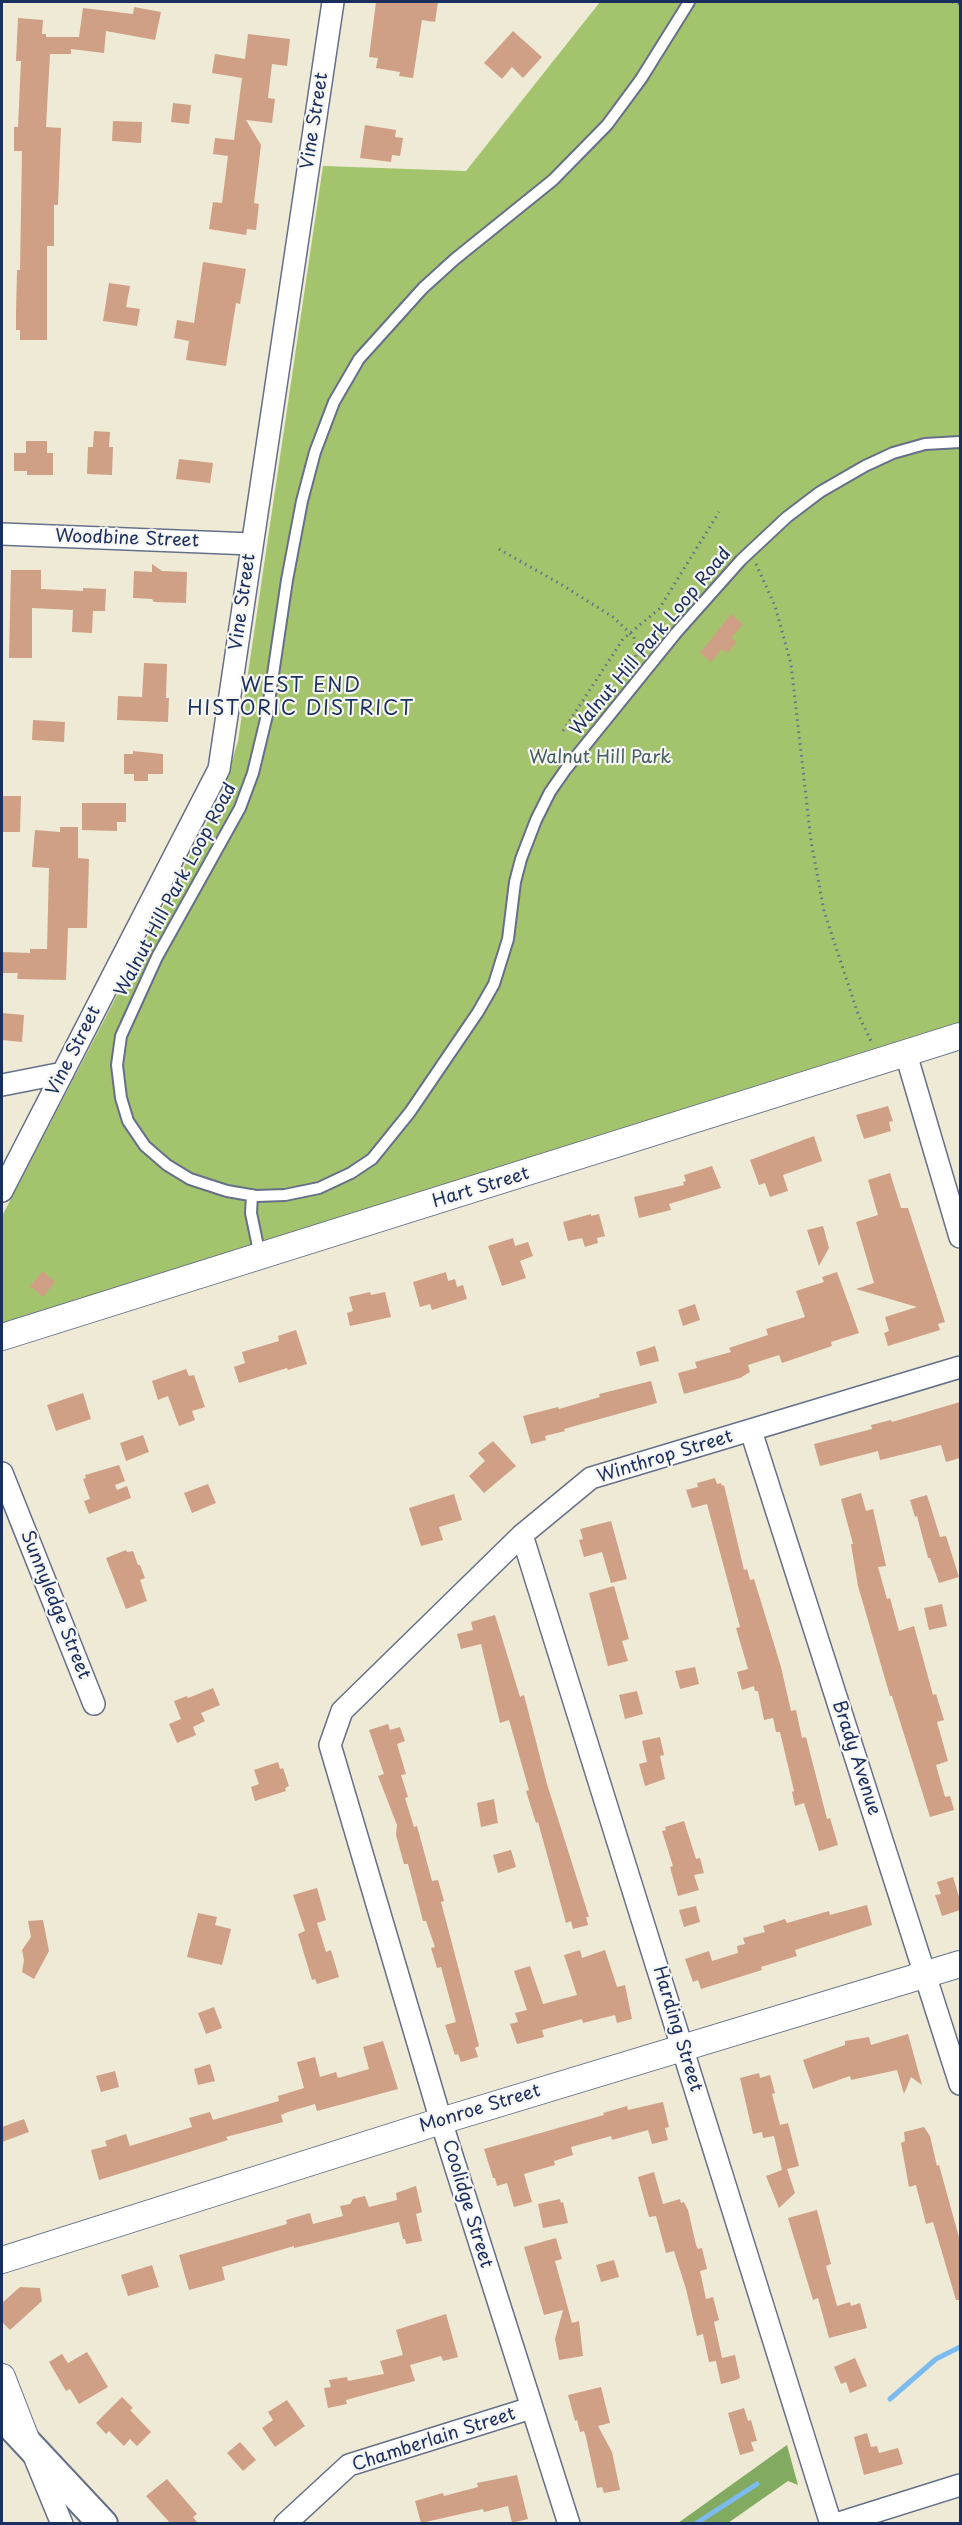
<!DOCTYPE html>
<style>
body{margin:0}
#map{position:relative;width:962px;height:2525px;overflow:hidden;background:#eeead6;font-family:"Playpen Sans",sans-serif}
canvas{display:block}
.frame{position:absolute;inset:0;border:3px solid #1b2f5e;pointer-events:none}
</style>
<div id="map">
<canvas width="962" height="2525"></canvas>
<div class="frame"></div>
</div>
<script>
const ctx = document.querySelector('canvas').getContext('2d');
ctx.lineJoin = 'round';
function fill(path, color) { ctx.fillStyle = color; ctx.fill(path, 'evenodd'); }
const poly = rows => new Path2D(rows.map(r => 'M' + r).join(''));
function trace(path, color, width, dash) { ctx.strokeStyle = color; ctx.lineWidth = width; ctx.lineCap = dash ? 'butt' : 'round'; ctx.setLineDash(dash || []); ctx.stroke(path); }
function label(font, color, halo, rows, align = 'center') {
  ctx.font = font + ' "Playpen Sans",sans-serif'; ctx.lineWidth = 4.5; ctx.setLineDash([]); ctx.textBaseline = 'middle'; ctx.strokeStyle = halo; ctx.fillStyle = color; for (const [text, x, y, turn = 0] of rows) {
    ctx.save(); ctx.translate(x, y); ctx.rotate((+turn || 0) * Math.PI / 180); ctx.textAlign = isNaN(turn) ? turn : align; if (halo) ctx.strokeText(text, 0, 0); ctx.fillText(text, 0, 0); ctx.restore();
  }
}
fill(poly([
 [600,2,960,2,960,1025,2,1323,2,1216,221,796,238,741,323,166,466,171]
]), '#a3c46d');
fill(poly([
 [787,2445,798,2485,788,2481,728,2523,678,2523]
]), '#82aa60');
trace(poly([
 [890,2399,936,2359,960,2347],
 [695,2524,757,2484]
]), '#7bbbef', 5);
fill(poly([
 [376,2,438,2,435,22,422,20,413,78,399,76,400,72,376,68,378,58,369,57],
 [134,7,161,12,155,40,106,31,104,53,71,49,71,54,50,54,46,127,61,128,58,205,54,205,54,246,47,246,47,340,20,340,20,330,16,330,16,313,17,270,20,270,22,151,14,151,14,127,18,127,21,61,16,61,18,18,43,20,42,34,46,34,46,37,79,37,83,8,133,14],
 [513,31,542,57,523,78,512,67,502,79,484,63],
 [248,34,290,39,287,66,272,64,268,98,275,99,272,123,246,120,261,145,254,203,259,204,256,230,247,229,246,235,209,229,213,202,222,203,228,156,213,154,215,138,234,140,242,78,212,73,215,54,245,59],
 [173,103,191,105,189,124,171,122],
 [113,121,142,122,141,143,112,141],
 [365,125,396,130,395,137,403,138,400,156,392,155,391,162,360,158],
 [203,262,246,269,240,304,236,303,226,366,186,360,189,341,174,338,177,320,194,323],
 [109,283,130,286,126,307,140,309,137,326,103,321],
 [94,431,110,432,109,447,113,447,112,475,87,474,88,447,93,447],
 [26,441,47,441,47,453,53,453,53,475,27,475,27,471,14,471,14,453,26,453],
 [179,459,213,463,210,483,176,479],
 [152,564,162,571,187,572,186,603,154,602,152,599,133,598,134,571,152,572],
 [11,570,41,570,41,589,83,591,83,588,106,589,105,611,93,611,92,633,72,632,73,610,32,608,32,658,9,658],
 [731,614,743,624,731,638,737,642,727,653,722,649,711,662,700,653],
 [144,663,167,664,166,698,169,698,168,722,117,720,118,696,142,697],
 [33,720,65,722,64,742,32,740],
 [133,751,163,754,163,774,148,774,148,781,134,781,134,774,124,774,124,754,133,754],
 [2,796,21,796,20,832,2,832],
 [82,803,126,803,126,822,117,822,117,831,82,830],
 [60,827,78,827,78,858,89,859,87,928,68,928,66,980,17,979,18,973,2,973,2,952,30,953,30,949,47,949,49,868,32,867,35,830,60,832],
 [2,1013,24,1015,22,1042,2,1040],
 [888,1106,893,1121,889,1122,891,1131,864,1139,856,1115],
 [814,1136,822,1161,783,1175,788,1191,770,1197,765,1183,759,1185,750,1160],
 [712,1166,721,1188,669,1204,671,1210,639,1218,634,1197,684,1185,683,1182,686,1181,684,1175],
 [890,1173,901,1208,908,1208,945,1322,938,1324,940,1330,888,1346,884,1333,889,1331,885,1317,917,1307,856,1289,874,1283,856,1222,878,1215,868,1180],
 [591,1214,591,1216,599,1214,605,1236,597,1238,598,1243,585,1247,582,1238,568,1241,563,1222],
 [823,1226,829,1248,819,1266,807,1230],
 [513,1238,515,1246,528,1242,533,1256,520,1261,526,1278,502,1286,488,1246],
 [43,1271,55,1282,43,1297,30,1286],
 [446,1272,448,1281,455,1279,457,1287,463,1285,467,1299,432,1310,430,1304,420,1307,413,1282],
 [837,1272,859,1333,831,1342,832,1346,782,1363,779,1355,748,1365,750,1372,740,1378,684,1394,678,1373,697,1368,695,1362,731,1352,729,1348,768,1335,766,1329,805,1317,796,1291,824,1282,822,1277],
 [370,1292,371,1295,385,1292,391,1317,350,1326,347,1313,353,1311,349,1297],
 [695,1304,700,1320,683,1326,678,1310],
 [296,1330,307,1364,288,1370,287,1368,239,1383,234,1367,245,1363,242,1352,279,1341,278,1336],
 [655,1346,659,1361,640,1366,636,1352],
 [186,1369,189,1376,194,1375,205,1407,192,1411,195,1420,179,1426,168,1396,158,1400,152,1381],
 [651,1381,657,1403,564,1429,565,1431,545,1436,546,1440,531,1444,523,1416,558,1407,559,1409,600,1397,599,1394],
 [83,1393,91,1419,56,1431,47,1405],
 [960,1402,960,1458,946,1462,941,1445,880,1460,878,1451,820,1466,814,1444,872,1429,871,1425,891,1420,892,1422],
 [143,1435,149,1452,126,1461,120,1443],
 [493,1441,516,1466,484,1493,469,1476,485,1461,478,1453],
 [119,1465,125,1481,115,1485,117,1490,127,1486,131,1498,89,1514,84,1501,90,1499,83,1479,86,1478,85,1475],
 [715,1478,717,1484,721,1483,722,1486,724,1485,744,1570,747,1569,750,1580,754,1579,781,1667,791,1711,796,1710,802,1738,806,1737,827,1819,830,1818,838,1845,819,1851,804,1803,795,1806,792,1792,794,1791,780,1732,776,1732,773,1718,764,1720,758,1691,755,1691,754,1686,742,1690,737,1672,748,1669,736,1628,740,1627,707,1504,692,1508,686,1490,698,1487,697,1483],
 [208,1484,216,1503,192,1513,184,1493],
 [861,1493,866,1511,873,1509,886,1566,878,1567,887,1599,890,1598,899,1631,914,1626,933,1695,936,1694,944,1720,937,1722,948,1761,936,1765,945,1797,950,1796,954,1810,930,1817,892,1696,890,1696,858,1586,851,1544,853,1544,841,1499],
 [454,1494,462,1520,439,1527,443,1540,421,1546,409,1508],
 [927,1495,940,1537,946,1536,959,1577,939,1583,930,1558,928,1558,917,1516,915,1517,910,1500],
 [611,1521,627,1579,611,1583,602,1552,584,1557,579,1540,583,1539,580,1529],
 [126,1550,127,1552,133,1551,138,1565,140,1565,145,1578,140,1580,147,1601,126,1609,106,1558],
 [614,1586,629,1639,622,1641,628,1661,608,1666,589,1593],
 [942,1604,947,1626,929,1630,924,1608],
 [495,1615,520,1697,524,1695,547,1784,589,1917,586,1917,588,1925,573,1929,571,1921,566,1923,538,1822,536,1823,526,1791,529,1790,509,1720,500,1723,481,1644,461,1649,457,1634,473,1630,471,1622],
 [695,1667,699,1684,680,1689,675,1671],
 [213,1688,220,1705,201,1713,205,1721,193,1727,196,1735,177,1743,169,1724,181,1719,174,1701,187,1696,188,1698],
 [637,1691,643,1714,625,1719,619,1695],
 [388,1724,390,1730,400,1727,405,1741,397,1744,406,1774,401,1775,408,1797,405,1798,414,1827,417,1826,432,1881,438,1880,444,1901,441,1902,479,2046,475,2048,478,2057,461,2062,458,2054,455,2055,445,2025,456,2022,441,1967,437,1968,431,1948,435,1947,426,1921,423,1921,408,1864,404,1864,396,1835,397,1825,378,1776,384,1774,369,1730],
 [660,1737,664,1755,660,1756,665,1779,645,1786,639,1764,647,1762,642,1741],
 [278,1762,280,1769,283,1768,289,1786,285,1788,286,1791,255,1801,251,1787,259,1784,254,1770],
 [494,1799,498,1823,481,1827,477,1803],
 [684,1821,696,1859,700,1858,704,1873,694,1875,699,1890,678,1896,670,1867,673,1866,662,1831,666,1830,665,1827],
 [511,1850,516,1867,498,1873,493,1855],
 [953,1877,960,1900,960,1910,942,1916,935,1895,941,1894,937,1882],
 [317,1888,326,1920,317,1923,326,1952,331,1950,339,1977,317,1984,315,1979,312,1980,298,1934,305,1931,293,1895],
 [867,1905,872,1925,795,1950,797,1956,761,1967,762,1970,701,1989,698,1980,693,1982,685,1959,709,1951,712,1961,738,1953,737,1946,745,1944,743,1938,765,1932,763,1926,785,1919,787,1923,829,1911,830,1915],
 [696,1906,700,1922,684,1927,679,1910],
 [198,1913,217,1917,215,1925,231,1929,222,1965,187,1957],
 [43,1920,49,1951,34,1979,22,1972,24,1960,22,1950,31,1937,28,1921],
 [580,1950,582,1958,605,1950,617,1987,625,1985,632,2019,617,2023,615,2015,583,2023,582,2019,542,2030,544,2037,517,2044,510,2024,518,2022,515,2013,527,2010,514,1971,530,1966,543,2004,577,1995,564,1955],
 [214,2007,222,2028,206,2034,198,2013],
 [908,2034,922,2085,911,2077,904,2094,897,2070,851,2080,850,2076,813,2089,803,2060,845,2045,845,2041,869,2037,871,2045],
 [383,2041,398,2089,317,2111,315,2104,288,2112,281,2115,283,2122,226,2137,228,2140,99,2180,91,2150,107,2146,105,2141,126,2134,130,2146,192,2127,189,2118,210,2112,213,2120,279,2101,278,2096,304,2088,297,2062,315,2057,320,2077,336,2072,338,2078,369,2069,363,2047],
 [210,2064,215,2081,198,2085,194,2069],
 [115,2071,119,2087,101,2092,96,2076],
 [759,2073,760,2078,770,2075,775,2093,772,2094,780,2125,788,2123,799,2166,787,2169,795,2193,779,2208,766,2176,782,2170,774,2136,763,2138,762,2132,753,2134,740,2078],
 [663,2102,669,2127,665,2128,668,2140,652,2144,648,2130,612,2140,611,2136,571,2147,573,2155,554,2161,555,2165,524,2174,532,2202,514,2207,507,2183,497,2186,495,2178,493,2178,484,2149,604,2115,603,2113,627,2106,628,2110],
 [24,2119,29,2132,2,2142,2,2127],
 [924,2127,930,2136,937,2166,939,2165,960,2241,960,2300,956,2300,933,2222,926,2224,916,2185,909,2187,901,2143,905,2141,904,2132],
 [654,2172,663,2204,680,2199,681,2203,684,2202,688,2210,696,2245,698,2249,702,2248,707,2269,700,2271,706,2299,713,2297,719,2320,714,2322,722,2358,735,2355,740,2378,736,2380,721,2384,716,2361,709,2362,703,2334,697,2336,686,2289,674,2251,666,2253,656,2216,649,2217,638,2177],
 [416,2186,422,2212,416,2214,422,2241,406,2244,405,2239,403,2239,399,2222,294,2248,294,2246,222,2267,225,2280,189,2290,179,2255,287,2224,286,2220,310,2213,313,2224,343,2216,340,2206,350,2204,353,2199,365,2196,369,2207,397,2200,396,2193],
 [560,2199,561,2203,563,2202,568,2223,543,2228,538,2204],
 [817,2210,831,2264,826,2266,837,2306,850,2302,851,2306,860,2303,867,2328,829,2338,818,2298,813,2300,788,2218],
 [556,2238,562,2259,555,2261,572,2323,579,2321,583,2356,559,2360,555,2339,563,2310,544,2315,524,2247],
 [614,2260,619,2277,601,2282,596,2265],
 [152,2265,159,2287,128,2296,121,2275],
 [20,2287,40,2288,42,2301,10,2330,2,2322,2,2303],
 [446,2314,458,2357,443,2361,441,2356,410,2365,415,2381,346,2400,347,2404,328,2408,324,2388,331,2387,329,2380,347,2377,348,2381,384,2374,380,2361,403,2355,396,2330],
 [87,2352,108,2387,79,2404,70,2389,66,2391,49,2362,62,2354,68,2363],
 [855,2358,867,2386,850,2393,846,2382,841,2384,834,2367],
 [601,2387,610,2423,598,2426,612,2452,620,2490,604,2493,602,2487,597,2488,586,2437,584,2431,580,2432,577,2420,575,2421,568,2395],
 [122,2397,133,2408,130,2410,151,2432,137,2446,130,2439,124,2446,109,2431,106,2434,96,2423],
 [287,2400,305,2426,275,2447,262,2428,273,2420,268,2412],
 [744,2408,748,2421,751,2420,757,2441,751,2442,754,2451,740,2455,728,2413],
 [867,2433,871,2447,877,2446,879,2453,898,2448,903,2464,864,2475,854,2437],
 [240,2442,256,2460,243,2471,227,2453],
 [517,2475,528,2519,512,2523,508,2506,484,2512,483,2509,421,2523,415,2501,443,2493,444,2496,478,2487,477,2483],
 [167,2479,197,2514,193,2517,198,2523,170,2523,146,2496]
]), '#cfa086');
const service = poly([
 [689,2,641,79,607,125,553,180,455,259,423,288,359,359,334,402,315,452,302,501,287,580,267,715,253,773,240,808,157,957,121,1036,117,1065,121,1098,128,1121,145,1146,167,1165,190,1179,227,1191,256,1196,285,1195,319,1188,351,1173,372,1159,410,1112,478,1012,494,984,508,939,515,882,521,859,536,820,550,792,566,769,676,633,741,560,787,517,820,492,865,466,893,453,925,444,960,442],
 [252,1195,251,1213,260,1256]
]);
const minor = poly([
 [2,534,252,544],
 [906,1054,960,1237],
 [2,1085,63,1073],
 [2,1191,219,769,333,2],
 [751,1431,960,2084],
 [2,1473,94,1704],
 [522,1535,831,2524],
 [34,2456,62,2524],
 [285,2524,349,2465,531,2408],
 [569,2524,441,2121,330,1745,342,1711,522,1535,591,1478,960,1367],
 [836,2524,960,2485]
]);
const tertiary = poly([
 [2,1337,960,1036],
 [2,2260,441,2121,960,1964],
 [2,2377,26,2439]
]);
const secondary = poly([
 [2,2416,103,2524]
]);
trace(service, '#657088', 14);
trace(minor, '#657088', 24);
trace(tertiary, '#657088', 28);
trace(secondary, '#657088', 32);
trace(poly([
 [952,2,960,4],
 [499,549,562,585,613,617,634,637,636,659],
 [756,564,775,606,791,664,811,841,824,911,858,1014,871,1041],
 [563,731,623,639,659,609,719,512]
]), '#657088', 3, [1.5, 4.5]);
trace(service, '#fff', 10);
trace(minor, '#fff', 21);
trace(tertiary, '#fff', 26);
trace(secondary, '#fff', 28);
label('18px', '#1b2f5e', '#f6f6f2', [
 ["Vine Street",315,121,-81],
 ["Woodbine Street",127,539,2],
 ["Vine Street",243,602,-82],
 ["Walnut Hill Park Loop Road",651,642,-50],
 ["Walnut Hill Park Loop Road",176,890,-62],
 ["Vine Street",74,1051,-63],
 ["Hart Street",481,1188,-17],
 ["Winthrop Street",665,1457,-17],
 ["Sunnyledge Street",55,1605,68],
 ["Brady Avenue",856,1758,72],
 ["Harding Street",677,2029,73],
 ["Monroe Street",480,2109,-17],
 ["Coolidge Street",467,2204,73],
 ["Chamberlain Street",434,2440,-18]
]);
label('18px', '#445c62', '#f6f6f2', [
 ["Walnut Hill Park",600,758]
]);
ctx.letterSpacing = '1.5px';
label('20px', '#1b2f5e', '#f6f6f2', [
 ["WEST END",301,686],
 ["HISTORIC DISTRICT",301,709]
]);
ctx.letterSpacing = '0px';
</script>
